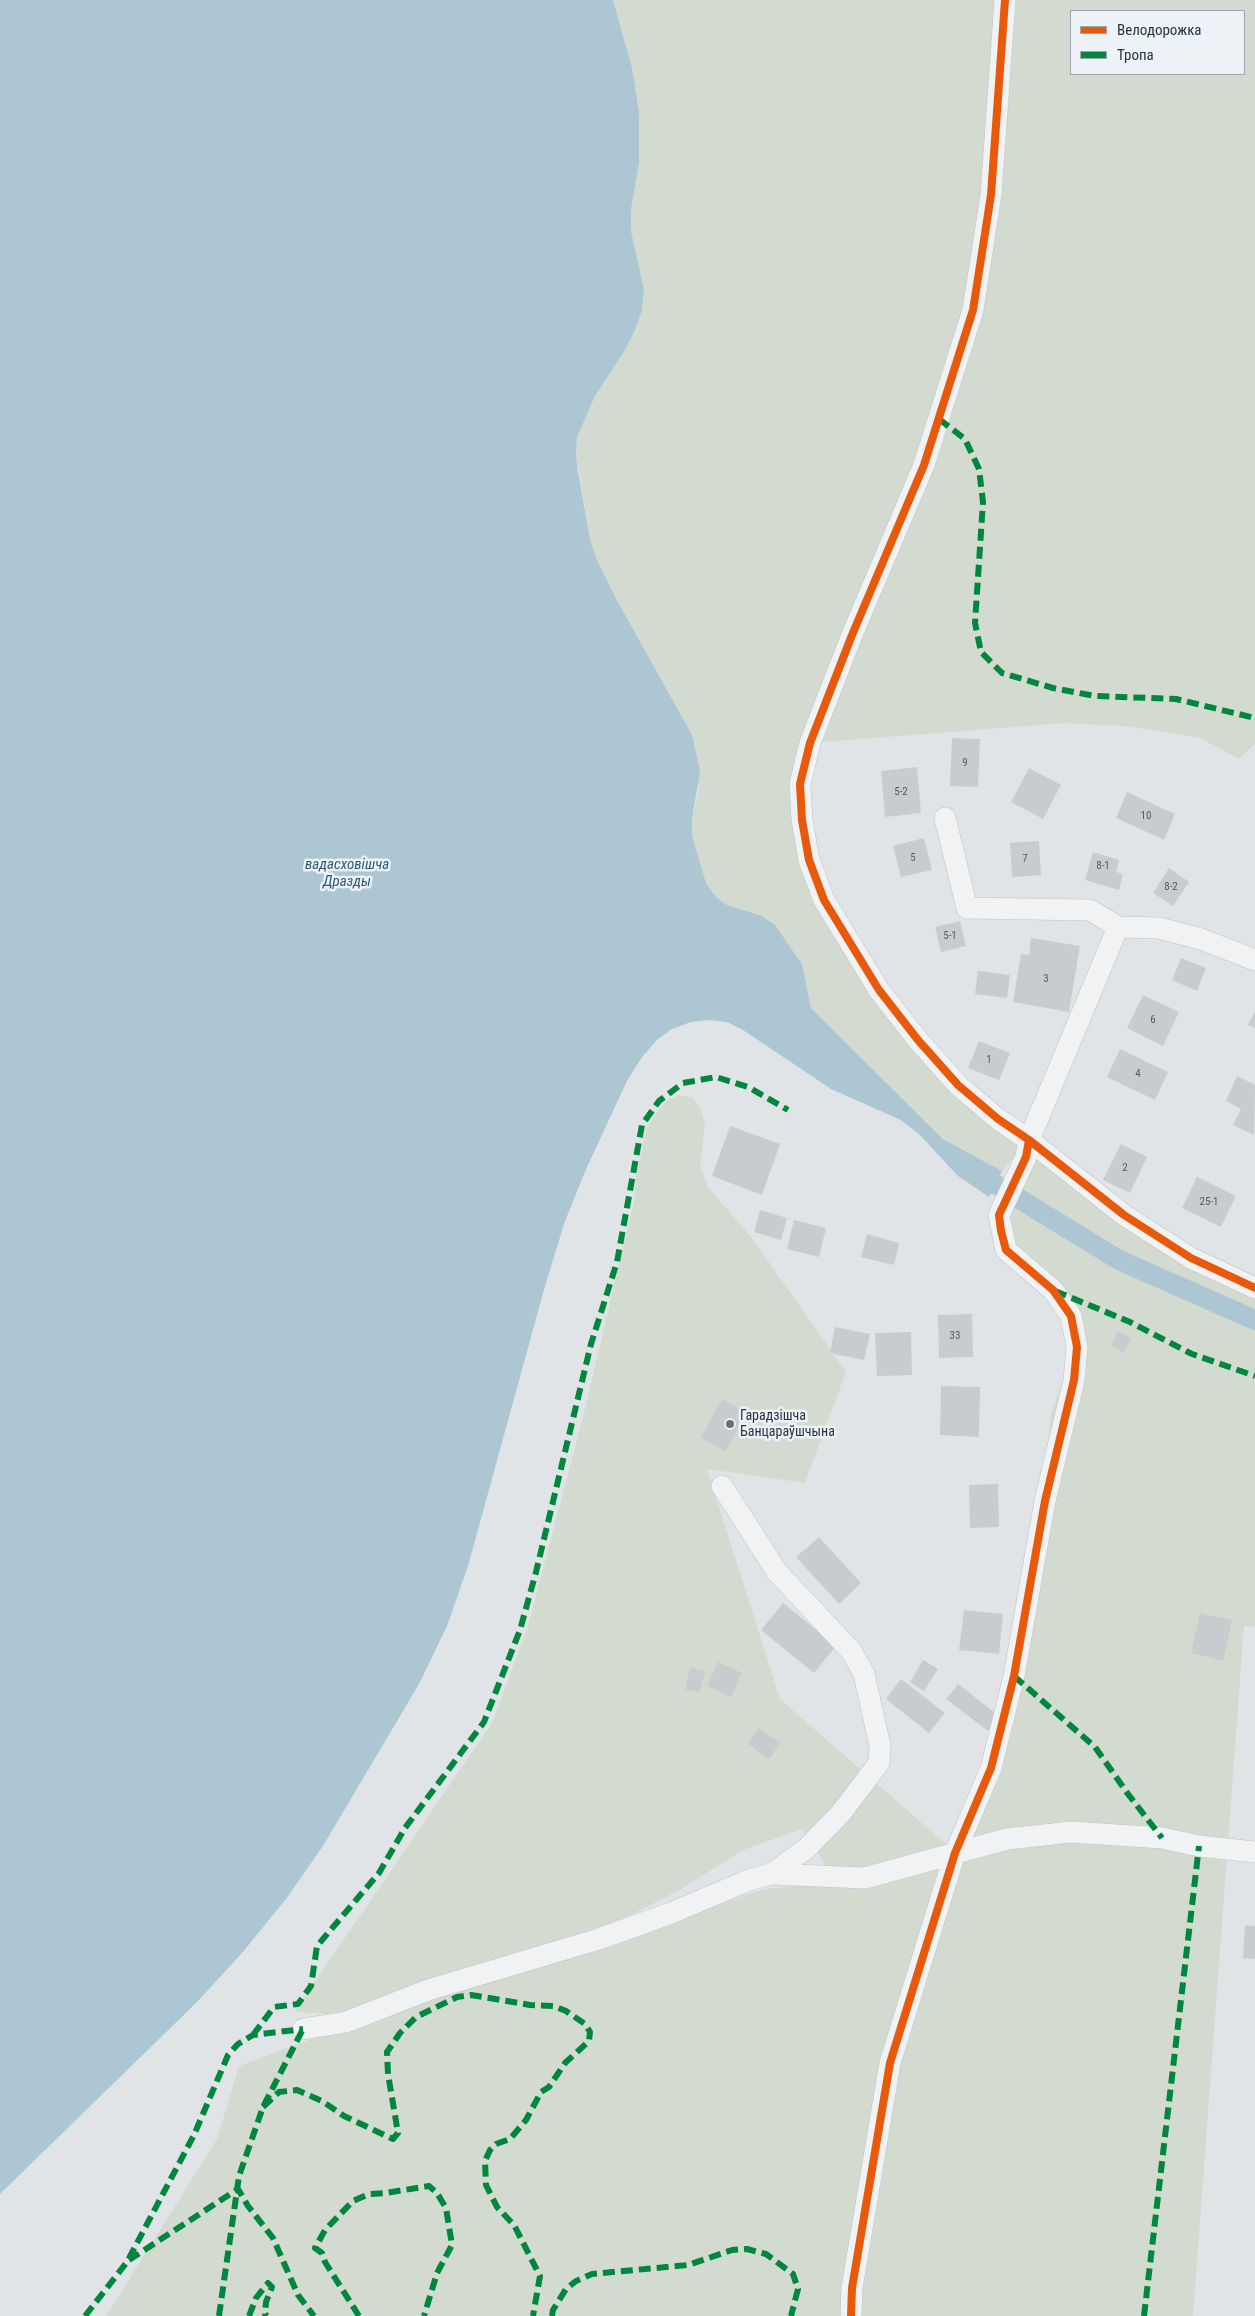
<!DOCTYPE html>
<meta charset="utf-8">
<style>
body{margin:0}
#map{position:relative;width:1255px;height:2316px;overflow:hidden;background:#e1e4e6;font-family:"Roboto Condensed",sans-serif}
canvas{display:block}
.legend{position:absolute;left:1070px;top:10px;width:175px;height:65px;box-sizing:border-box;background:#edf2f6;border:1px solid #9da6ae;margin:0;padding:6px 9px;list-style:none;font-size:15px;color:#263441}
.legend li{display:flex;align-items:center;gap:10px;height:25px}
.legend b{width:25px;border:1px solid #9da6ae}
</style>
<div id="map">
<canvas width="1255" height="2316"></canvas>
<ul class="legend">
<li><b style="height:6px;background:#e8590c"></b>Велодорожка</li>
<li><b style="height:6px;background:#00873e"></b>Тропа</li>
</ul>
</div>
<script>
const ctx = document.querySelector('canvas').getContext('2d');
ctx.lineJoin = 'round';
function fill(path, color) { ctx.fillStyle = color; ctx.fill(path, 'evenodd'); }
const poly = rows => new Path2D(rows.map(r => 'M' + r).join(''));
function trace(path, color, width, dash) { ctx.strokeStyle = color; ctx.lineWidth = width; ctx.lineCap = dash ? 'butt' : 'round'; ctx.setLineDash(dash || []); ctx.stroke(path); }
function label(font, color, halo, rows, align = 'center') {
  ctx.font = font + ' "Roboto Condensed",sans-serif'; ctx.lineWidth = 5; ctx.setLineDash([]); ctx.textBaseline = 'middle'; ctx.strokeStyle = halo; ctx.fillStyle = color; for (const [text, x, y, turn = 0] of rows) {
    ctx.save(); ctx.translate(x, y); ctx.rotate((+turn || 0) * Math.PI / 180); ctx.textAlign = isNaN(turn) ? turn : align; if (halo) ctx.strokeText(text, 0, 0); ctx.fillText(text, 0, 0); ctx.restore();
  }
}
fill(poly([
 [613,0,1255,0,1255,744,1239,759,1200,738,1125,726,1065,723,810,743,809,860,918,1040,1124,1215,1255,1288,1255,1627,1244,1626,1193,2316,106,2316,217,2139,239,2066,425,1997,691,1914,764,1889,804,1885,834,1878,802,1829,743,1850,680,1890,595,1933,353,2015,294,2012,492,1723,528,1626,584,1413,635,1197,636,1176,647,1127,665,1102,679,1095,693,1098,700,1107,705,1125,700,1164,708,1187,752,1238,846,1372,805,1483,707,1469,780,1699,955,1852,1023,1628,1052,1411,1071,1356,1075,1334,1001,1231,1028,1141,1002,1171,944,1139,811,1008,802,964,775,925,762,916,727,905,716,897,706,883,700,869,692,836,692,819,699,787,596,558,590,539,576,455,577,437,595,396,625,350,642,310,644,290,631,231,631,210,639,163,626,46],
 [1071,11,1244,11,1244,74,1071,74]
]), '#d3dbd0');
fill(poly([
 [0,0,613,0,632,68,639,113,639,163,631,210,631,231,644,290,642,310,635,330,625,350,595,396,577,437,576,455,578,472,590,539,596,558,615,597,692,735,700,771,692,819,692,836,706,883,716,897,727,905,762,916,775,925,802,964,811,1008,943,1139,1002,1171,989,1197,958,1176,920,1135,901,1120,831,1089,743,1030,727,1022,708,1020,691,1022,672,1029,657,1040,642,1057,627,1081,587,1167,565,1221,545,1286,468,1566,447,1626,419,1684,323,1846,286,1899,242,1953,196,2003,0,2194]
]), '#acc6d4');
trace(poly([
 [995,1184,1119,1260,1255,1320]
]), '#acc6d4', 20);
fill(poly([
 [952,738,980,739,978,787,950,786],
 [917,767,921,813,885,817,881,771],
 [1029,768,1061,785,1043,819,1011,802],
 [1127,792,1175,814,1164,840,1116,818],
 [924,838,932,870,901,877,893,846],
 [1039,841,1041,875,1012,877,1010,843],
 [1093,852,1119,860,1116,872,1123,874,1119,890,1085,880],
 [1169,868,1189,882,1173,906,1153,893],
 [960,921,966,946,941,952,935,927],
 [1031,938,1080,946,1069,1012,1013,1002,1021,954,1029,955],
 [1181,958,1206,968,1197,991,1172,980],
 [978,971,1010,975,1007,998,975,994],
 [1143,995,1179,1012,1163,1046,1127,1028],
 [1255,1011,1255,1028,1248,1025],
 [979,1041,1010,1053,999,1080,968,1068],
 [1120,1049,1168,1072,1155,1100,1107,1077],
 [1237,1076,1255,1085,1254,1135,1233,1125,1241,1109,1226,1101],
 [730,1126,780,1144,762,1195,712,1176],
 [1121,1144,1147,1157,1130,1193,1103,1180],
 [1197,1177,1236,1196,1221,1227,1182,1208],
 [760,1210,787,1218,781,1240,754,1232],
 [794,1220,826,1228,819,1257,787,1249],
 [867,1234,899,1243,894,1265,861,1257],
 [972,1314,973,1357,939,1358,938,1315],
 [835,1327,870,1334,864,1360,830,1353],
 [1118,1331,1131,1338,1124,1353,1111,1346],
 [911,1332,912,1375,877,1376,875,1333],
 [941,1386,980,1387,979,1437,940,1435],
 [722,1399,746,1413,726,1451,701,1438],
 [998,1484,999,1527,970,1528,969,1485],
 [819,1537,861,1583,839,1604,796,1557],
 [783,1603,836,1646,814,1673,761,1630],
 [964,1610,1003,1614,999,1654,959,1650],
 [1200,1613,1232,1620,1223,1661,1191,1653],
 [923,1660,938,1669,924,1691,910,1682],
 [718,1662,742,1673,731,1697,707,1686],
 [690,1668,705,1671,700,1692,685,1689],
 [901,1679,945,1713,929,1733,886,1699],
 [958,1684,999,1716,988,1731,946,1699],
 [759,1728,780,1743,769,1759,748,1744],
 [1245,1925,1255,1926,1255,1959,1243,1958]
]), '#c9ccce');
const minor = poly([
 [1005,0,991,195,973,310,924,465,852,635,810,743,800,784,802,820,809,860,824,900,879,990,918,1040,958,1085,998,1119,1029,1140,1124,1215,1191,1258,1255,1288],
 [945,818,967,908,1090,910,1118,927,1159,928,1201,939,1255,960],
 [722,1486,777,1572,852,1652,864,1674,880,1746,879,1763,841,1813,807,1848,771,1874],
 [303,2029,346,2022,428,1990,599,1939,671,1913,749,1880,771,1874,865,1878,1007,1839,1071,1832,1162,1838,1199,1846,1255,1852],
 [851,2316,852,2288,890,2063,955,1853,991,1768,1014,1676,1045,1501,1074,1380,1077,1347,1071,1316,1053,1290,1006,1250,999,1215,1026,1157,1029,1140,1118,927]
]);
trace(minor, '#bfc2c4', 22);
trace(minor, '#f0f2f3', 21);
trace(poly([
 [939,419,965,439,979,469,983,502,975,623,981,652,1002,673,1053,688,1095,696,1176,699,1255,718],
 [1055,1291,1130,1322,1192,1354,1255,1376],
 [1014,1676,1095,1747,1128,1794,1162,1838],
 [253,2035,274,2007,298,2004,311,1986,317,1946,379,1873,405,1828,484,1722,520,1630,536,1572,591,1344,617,1262,642,1125,659,1101,683,1083,716,1077,748,1087,788,1110],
 [263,2107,279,2092,297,2090,322,2101,344,2116,393,2139,398,2133,388,2074,387,2052,400,2033,416,2017,457,1997,471,1995,530,2005,554,2006,566,2011,585,2024,590,2032,589,2041,565,2063,549,2087,541,2092,526,2120,510,2139,496,2144,490,2150,485,2161,486,2185,497,2207,514,2225,540,2276,533,2316],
 [129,2260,238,2189,248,2206,273,2238,298,2295,314,2316],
 [85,2316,127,2262,194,2135,228,2055,238,2044,253,2035,303,2029],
 [219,2316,239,2176,263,2107,303,2029],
 [249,2316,256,2298,268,2283,272,2287,266,2302,265,2314,267,2316],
 [359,2316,325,2262,322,2253,315,2248,325,2230,353,2201,369,2194,385,2193,429,2186,437,2193,446,2208,452,2245,437,2273,424,2316],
 [552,2316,553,2310,566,2289,576,2281,592,2274,688,2265,732,2250,747,2249,766,2254,793,2274,798,2289,791,2316],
 [1144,2316,1199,1846]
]), '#00873e', 6, [12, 6]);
trace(poly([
 [1005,0,991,195,973,310,924,465,852,635,810,743,800,784,802,820,809,860,824,900,879,990,918,1040,958,1085,998,1119,1029,1140,1124,1215,1191,1258,1255,1288],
 [851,2316,852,2288,890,2063,955,1853,991,1768,1014,1676,1045,1501,1074,1380,1077,1347,1071,1316,1053,1290,1006,1250,1001,1231,999,1215,1026,1157,1029,1140]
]), '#e8590c', 8);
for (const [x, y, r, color] of [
 [730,1424,5,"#67727b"]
]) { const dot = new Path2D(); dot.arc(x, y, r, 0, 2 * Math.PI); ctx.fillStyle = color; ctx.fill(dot); trace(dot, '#edf2f6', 2); }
label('11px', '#505b65', null, [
 ["9",965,763],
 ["5-2",901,792],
 ["10",1146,816],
 ["5",913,858],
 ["7",1025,859],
 ["8-1",1103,866],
 ["8-2",1171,887],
 ["5-1",950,936],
 ["3",1046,979],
 ["6",1153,1020],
 ["1",989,1060],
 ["4",1138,1074],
 ["2",1125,1168],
 ["25-1",1209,1202],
 ["33",955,1336]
]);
label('14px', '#263441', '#edf2f6', [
 ["Гарадзішча",740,1416],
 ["Банцараўшчына",740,1432]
], 'left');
label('italic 15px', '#2d5b77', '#edf2f6', [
 ["вадасховішча",347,865],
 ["Дразды",347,882]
]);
</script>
